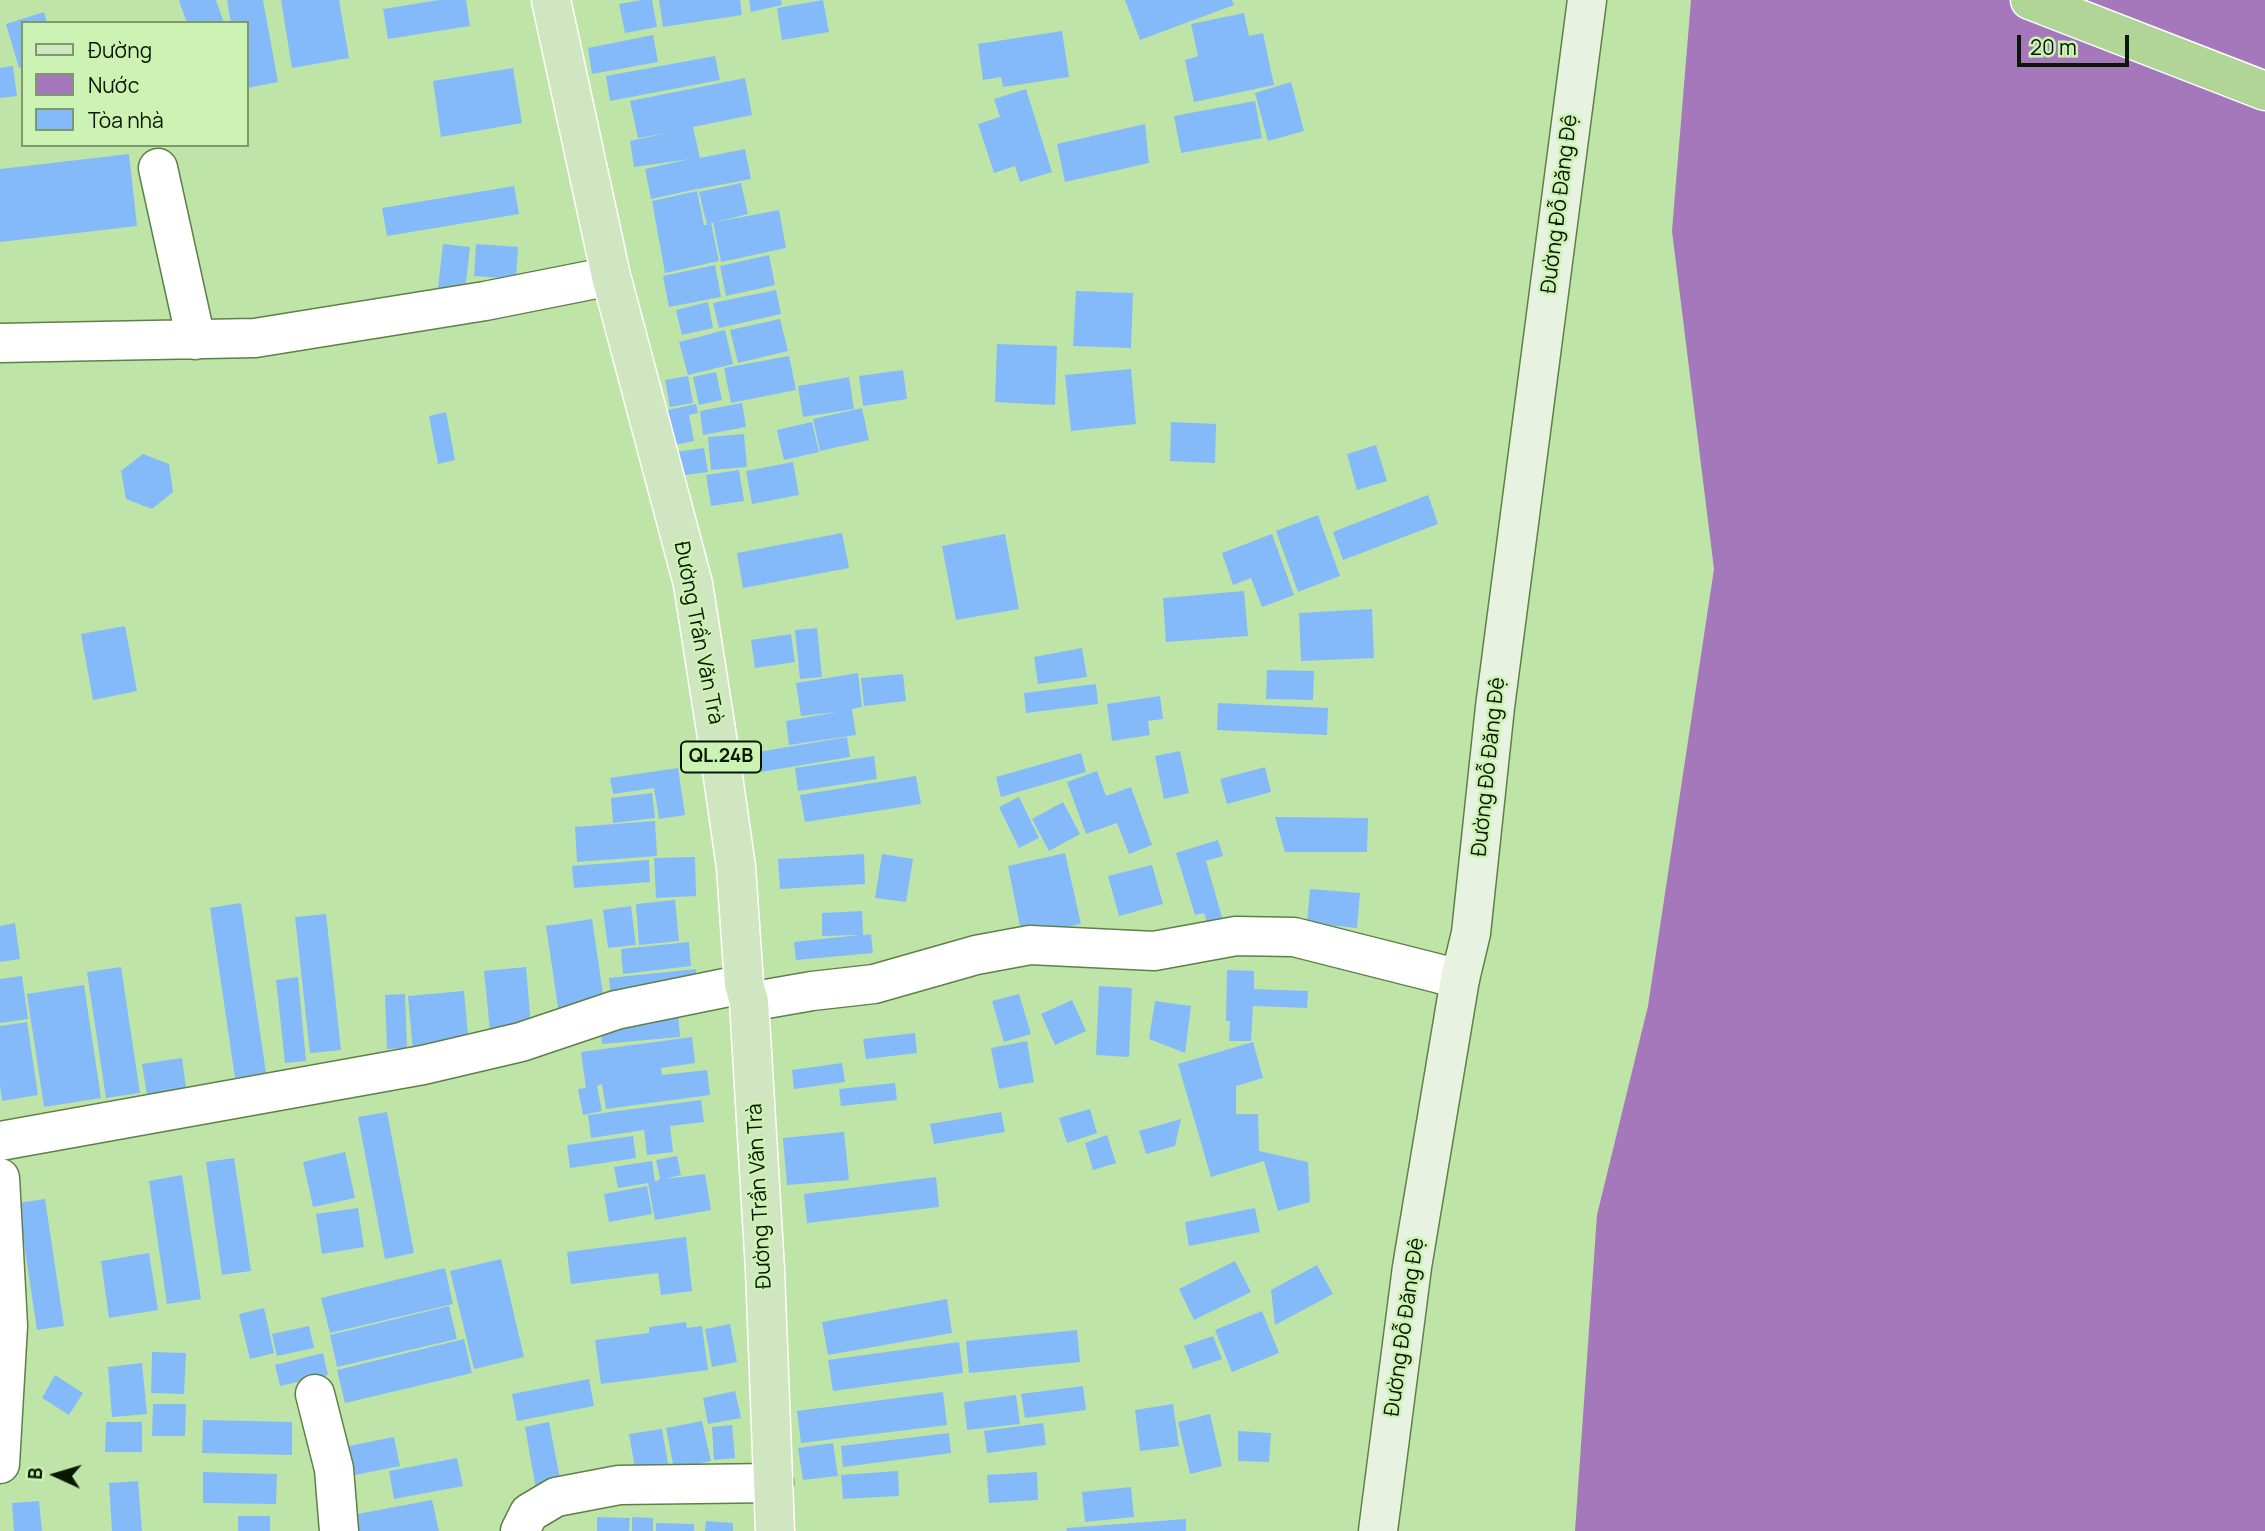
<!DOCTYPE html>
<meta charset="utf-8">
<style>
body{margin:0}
#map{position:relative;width:2265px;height:1531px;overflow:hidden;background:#bfe4a7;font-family:Manrope,sans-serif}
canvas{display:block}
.legend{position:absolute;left:21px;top:21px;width:228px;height:126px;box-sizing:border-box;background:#ccf2b4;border:2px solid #7e9a6d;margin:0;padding:9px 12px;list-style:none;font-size:21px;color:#0a1702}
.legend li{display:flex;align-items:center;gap:14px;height:35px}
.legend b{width:35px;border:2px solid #7e9a6d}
.north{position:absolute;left:21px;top:1440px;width:70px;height:70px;-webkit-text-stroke:5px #ccf2b4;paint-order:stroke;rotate:274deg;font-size:19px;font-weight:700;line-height:28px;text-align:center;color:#0a1702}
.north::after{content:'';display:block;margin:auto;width:24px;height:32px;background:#0a1702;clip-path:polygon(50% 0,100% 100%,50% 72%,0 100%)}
.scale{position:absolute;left:2017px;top:35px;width:112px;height:32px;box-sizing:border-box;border:4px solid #0a1702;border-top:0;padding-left:9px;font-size:21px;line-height:24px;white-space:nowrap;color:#0a1702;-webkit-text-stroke:5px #ccf2b4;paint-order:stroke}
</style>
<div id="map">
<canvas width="2265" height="1531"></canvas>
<ul class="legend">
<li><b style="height:9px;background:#d0e6c1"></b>Đường</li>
<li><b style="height:19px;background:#a478bb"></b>Nước</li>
<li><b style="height:19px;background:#85bafa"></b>Tòa nhà</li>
</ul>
<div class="north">B</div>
<div class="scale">20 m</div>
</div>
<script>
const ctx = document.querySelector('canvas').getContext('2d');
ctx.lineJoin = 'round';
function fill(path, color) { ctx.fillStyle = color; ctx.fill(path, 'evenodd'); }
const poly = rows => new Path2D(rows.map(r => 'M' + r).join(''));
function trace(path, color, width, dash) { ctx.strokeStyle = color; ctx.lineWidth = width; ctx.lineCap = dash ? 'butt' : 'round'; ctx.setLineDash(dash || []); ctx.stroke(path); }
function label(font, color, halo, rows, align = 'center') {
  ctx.font = font + ' Manrope,sans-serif'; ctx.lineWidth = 5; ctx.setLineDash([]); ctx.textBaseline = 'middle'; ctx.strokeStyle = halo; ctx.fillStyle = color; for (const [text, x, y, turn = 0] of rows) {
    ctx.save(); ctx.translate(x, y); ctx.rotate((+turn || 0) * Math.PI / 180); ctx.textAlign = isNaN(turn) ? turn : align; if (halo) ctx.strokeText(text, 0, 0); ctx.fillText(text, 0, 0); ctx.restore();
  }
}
fill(poly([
 [1691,0,2265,0,2265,1531,1575,1531,1597,1215,1648,1006,1714,569,1672,231]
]), '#a478bb');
fill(poly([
 [181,0,216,0,224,23,187,23,179,1],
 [227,0,263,0,278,82,247,88,247,23,231,23],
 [281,0,339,0,349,58,292,68],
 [439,0,466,0,470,26,388,39,383,9],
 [642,0,652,0,657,27,625,33,619,4],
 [659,0,740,0,742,15,663,27],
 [749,0,781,0,782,5,751,12],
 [823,0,829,32,782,40,777,8],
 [1125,0,1232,0,1234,5,1140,40],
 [44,12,47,23,23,23,23,67,19,68,6,24],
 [1244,13,1249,36,1263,33,1274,85,1194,102,1185,60,1198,56,1191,24],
 [1062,31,1069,77,1003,87,1001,77,983,80,978,44],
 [653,35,658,62,592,74,588,48],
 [715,56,720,80,610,101,606,76],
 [13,66,17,96,0,98,0,68],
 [513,68,522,123,441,137,433,81],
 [745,78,752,115,693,127,700,158,745,149,751,179,698,189,697,188,697,189,651,199,645,169,690,159,634,167,630,141,667,133,638,138,630,101],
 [1291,82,1304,131,1268,141,1255,93],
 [1026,89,1052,172,1020,182,1015,166,994,173,978,124,1000,117,994,99],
 [1255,101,1262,138,1181,153,1174,116],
 [1145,124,1149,163,1065,182,1057,144],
 [129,154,137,226,0,242,0,169],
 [741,183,748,214,716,222,779,210,786,248,721,262,713,222,711,223,719,261,665,273,652,201,697,191,704,225,707,225,699,192],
 [514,186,519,214,387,236,382,208],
 [443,244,470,247,464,300,437,297],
 [476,244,518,247,516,279,474,276],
 [769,255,775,285,726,296,720,266],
 [715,265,721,297,669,307,663,276],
 [776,290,781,314,719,328,713,303],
 [1076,291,1133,293,1131,348,1073,346],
 [708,302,713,328,682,335,676,310],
 [780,319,788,351,738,363,730,330],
 [725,330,733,364,688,375,679,342],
 [997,344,1057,346,1055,405,995,402],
 [789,356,796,390,731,403,724,368],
 [1131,369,1136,424,1071,431,1065,375],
 [903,370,907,399,863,406,859,376],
 [716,372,722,400,699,405,693,377],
 [688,376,693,403,670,407,665,380],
 [849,377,854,409,803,417,798,386],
 [742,403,746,427,703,435,700,411],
 [696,404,698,413,689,415,694,441,670,446,663,411],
 [862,408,869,440,820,451,813,419],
 [446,412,455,460,438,464,429,416],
 [812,422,819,452,784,460,777,430],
 [1171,422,1216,424,1215,463,1170,461],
 [744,434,747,467,711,470,708,437],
 [1376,445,1387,481,1357,490,1347,454],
 [704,448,708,472,679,476,675,452],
 [143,454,169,464,173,492,152,509,126,499,121,471],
 [793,462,799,495,752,504,746,471],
 [739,470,744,501,711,506,706,475],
 [1428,495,1438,524,1343,560,1333,532],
 [1318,515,1340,576,1298,592,1276,531],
 [842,533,849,568,743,588,737,553],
 [1005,534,1019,609,956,620,942,546],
 [1272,534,1294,595,1262,607,1251,578,1233,585,1222,553],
 [1244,591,1248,636,1166,642,1163,598],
 [1372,609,1374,658,1301,661,1299,613],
 [125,626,137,691,93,700,81,634],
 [817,628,822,677,800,679,795,630],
 [791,634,795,662,755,668,751,640],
 [1082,648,1087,677,1038,684,1034,657],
 [1267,670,1314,671,1313,700,1266,699],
 [858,673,862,707,852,709,856,735,789,745,786,721,837,712,801,716,796,683],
 [903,674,906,701,864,706,861,678],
 [1096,684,1098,704,1026,713,1024,693],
 [1160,696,1163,719,1148,721,1150,735,1112,741,1107,704],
 [1218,703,1328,708,1327,735,1217,730],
 [847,737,850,757,761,772,758,752],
 [1180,751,1189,793,1164,799,1155,756],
 [1081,753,1086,772,1001,797,996,777],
 [874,756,877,779,798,791,795,768],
 [1265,767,1271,792,1227,804,1220,779],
 [678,768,685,815,659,819,654,788,613,794,610,778],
 [1097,771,1106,796,1131,787,1152,845,1129,854,1117,823,1086,834,1067,782],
 [916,776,921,804,805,822,800,795],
 [652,793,655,818,613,823,611,798],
 [1019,797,1039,838,1019,848,999,807],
 [1063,802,1080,834,1049,851,1032,819],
 [1275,817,1368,818,1367,852,1285,852],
 [655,821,657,856,577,862,575,827],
 [1218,840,1223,856,1206,861,1225,928,1210,932,1204,913,1195,915,1176,853],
 [1065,853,1081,924,1022,936,1008,866],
 [864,854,865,884,780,889,778,859],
 [882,854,913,859,906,902,875,898],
 [695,857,696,896,656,898,654,858],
 [649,860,650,882,574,888,572,866],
 [1152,865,1163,904,1119,916,1108,876],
 [1310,889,1360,893,1357,928,1307,923],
 [675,900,679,941,639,945,636,904],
 [241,903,266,1073,235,1078,210,908],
 [631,906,636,945,608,948,603,910],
 [862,911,863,935,871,934,873,953,796,960,794,942,859,935,822,936,822,913],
 [326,914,341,1050,310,1053,295,917],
 [592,919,605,1007,559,1014,546,926],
 [15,923,20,959,0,962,0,926],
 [689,942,691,966,623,974,621,949],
 [121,967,140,1093,106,1098,87,972],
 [526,967,531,1027,490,1031,484,971],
 [696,969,697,989,611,998,609,978],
 [1227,970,1254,971,1254,989,1308,991,1307,1008,1253,1006,1251,1041,1229,1041,1230,1021,1226,1021],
 [22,976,28,1019,0,1023,0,979],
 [298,977,306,1061,285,1063,276,980],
 [84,985,101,1098,44,1107,27,994],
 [1099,986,1132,988,1129,1057,1096,1055],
 [464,991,469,1046,413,1051,408,996],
 [405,994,407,1048,387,1049,385,995],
 [1019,994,1031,1034,1004,1042,992,1001],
 [1072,1000,1086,1031,1055,1045,1041,1014],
 [1155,1001,1191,1006,1185,1053,1149,1039],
 [678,1012,680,1037,602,1044,600,1020],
 [27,1022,38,1095,2,1101,0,1086,0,1026],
 [915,1033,917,1053,866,1059,863,1039],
 [692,1037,695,1063,661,1068,662,1075,707,1070,710,1095,606,1109,602,1084,597,1086,602,1111,583,1115,578,1089,586,1088,581,1052],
 [1027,1041,1034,1082,999,1089,991,1048],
 [1253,1042,1263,1078,1236,1086,1236,1114,1258,1114,1259,1151,1308,1162,1310,1202,1278,1211,1264,1161,1211,1177,1178,1064],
 [182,1058,187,1094,148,1101,142,1064],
 [842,1063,845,1082,794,1089,792,1070],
 [895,1083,897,1100,841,1106,839,1089],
 [701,1100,704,1122,670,1126,673,1152,647,1155,644,1130,591,1138,588,1115],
 [1090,1109,1097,1133,1067,1143,1059,1118],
 [387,1112,414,1253,385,1259,358,1117],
 [1001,1112,1005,1132,934,1144,930,1124],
 [1181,1119,1175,1146,1146,1154,1139,1131],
 [844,1132,849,1180,787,1185,783,1138],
 [1107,1135,1116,1163,1093,1170,1085,1143],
 [633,1136,636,1158,570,1168,567,1145],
 [345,1152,355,1198,313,1207,303,1162],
 [677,1156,681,1175,665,1179,705,1174,711,1210,655,1220,648,1183,618,1188,614,1167,652,1161,655,1182,660,1179,656,1160],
 [234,1158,251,1271,222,1275,206,1162],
 [182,1175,201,1299,167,1304,149,1181],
 [936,1177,939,1207,807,1223,804,1194],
 [647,1186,652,1214,609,1222,604,1194],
 [45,1199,64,1326,37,1330,18,1203],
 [358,1208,364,1247,322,1254,316,1214],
 [1255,1208,1260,1232,1189,1246,1185,1222],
 [686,1237,692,1291,661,1295,658,1273,571,1284,567,1252],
 [149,1253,158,1310,109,1318,101,1261],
 [501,1259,524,1357,474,1369,450,1271],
 [1235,1261,1251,1292,1194,1320,1179,1289],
 [1317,1265,1333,1294,1275,1325,1271,1290],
 [445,1268,453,1304,330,1333,321,1298],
 [947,1299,952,1333,828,1355,822,1322],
 [449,1306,457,1339,337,1367,330,1335],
 [264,1308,274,1353,250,1359,239,1314],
 [1262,1311,1279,1353,1232,1372,1215,1330],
 [686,1322,687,1328,702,1326,708,1370,601,1384,595,1340,649,1333,649,1327],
 [730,1324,737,1362,712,1367,705,1329],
 [309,1326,314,1348,277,1356,272,1334],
 [1077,1330,1080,1362,969,1373,966,1341],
 [1213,1336,1222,1359,1193,1369,1184,1346],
 [464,1339,472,1373,345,1403,337,1370],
 [959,1342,963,1373,833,1391,828,1360],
 [152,1352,186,1353,184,1394,151,1393],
 [323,1353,328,1375,280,1386,275,1365],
 [142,1363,147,1414,112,1417,108,1367],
 [55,1375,83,1393,69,1415,42,1398],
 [589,1379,594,1406,517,1421,512,1394],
 [1083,1386,1086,1410,1025,1418,1021,1394],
 [735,1391,741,1418,708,1424,703,1398],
 [943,1392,947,1425,801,1443,797,1411],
 [1016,1395,1020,1424,967,1430,964,1402],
 [153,1404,186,1404,185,1436,152,1436],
 [1173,1404,1179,1446,1140,1451,1135,1410],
 [1210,1414,1222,1466,1190,1474,1178,1422],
 [203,1420,292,1422,292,1455,202,1453],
 [702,1421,711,1461,674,1469,666,1428],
 [106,1422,142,1422,142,1452,105,1452],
 [549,1422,561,1484,536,1489,525,1427],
 [1043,1423,1046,1445,987,1453,984,1431],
 [732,1425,735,1458,714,1460,712,1427],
 [662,1429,669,1469,636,1474,629,1434],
 [1238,1431,1271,1433,1269,1462,1238,1461],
 [949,1433,951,1453,843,1467,841,1446],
 [394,1437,400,1466,345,1477,339,1448],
 [833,1443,838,1476,803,1480,798,1448],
 [457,1458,463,1486,394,1499,389,1471],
 [898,1471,899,1496,843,1499,841,1475],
 [203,1472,277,1474,276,1504,203,1503],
 [1037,1472,1038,1500,989,1503,987,1475],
 [138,1481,142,1531,112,1531,109,1483],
 [1131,1487,1134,1517,1085,1522,1082,1492],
 [432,1500,439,1531,355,1531,352,1515],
 [39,1501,42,1531,14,1531,12,1503],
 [238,1516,270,1516,270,1531,238,1531],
 [597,1517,630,1518,629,1531,597,1531],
 [632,1517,653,1518,653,1531,632,1531],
 [1186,1519,1186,1531,1067,1531,1066,1528],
 [706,1521,733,1523,733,1531,705,1531],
 [656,1523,694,1524,694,1531,656,1531]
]), '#85bafa');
const street = poly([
 [158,168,196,340],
 [0,343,255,338,485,301,611,276],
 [749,1002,812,991,874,984,976,955,1030,945,1154,951,1236,936,1294,937,1460,979],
 [0,1141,423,1065,521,1042,616,1010,744,984],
 [0,1178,8,1326,0,1464],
 [315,1394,334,1469,339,1531],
 [520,1531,529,1513,556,1497,619,1485,774,1483]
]);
const secondary = poly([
 [1378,1531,1412,1267,1460,979,1471,933,1495,707,1587,0]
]);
const primary = poly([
 [551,0,611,276,693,584,720,756,736,867,744,984,749,1002,765,1270,775,1531]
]);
const highway = poly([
 [2030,0,2265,91]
]);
trace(street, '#5e8047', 41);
trace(secondary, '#5e8047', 41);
trace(primary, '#fff', 41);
trace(highway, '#fff', 41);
trace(street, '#fff', 38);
trace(secondary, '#e7f2e0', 38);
trace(primary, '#d0e6c1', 38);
trace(highway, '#b0d597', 38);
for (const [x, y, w] of [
 [721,757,80]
]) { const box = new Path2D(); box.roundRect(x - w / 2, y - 15.5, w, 31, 5); ctx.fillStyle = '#ccf2b4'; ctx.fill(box); trace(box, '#0a1702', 2); }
label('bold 19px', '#0a1702', null, [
 ["QL.24B",721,757]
]);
label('21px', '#0a1702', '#ccf2b4', [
 ["Đường Đỗ Đăng Đệ",1560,204,-83],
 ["Đường Trần Văn Trà",698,633,79],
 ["Đường Đỗ Đăng Đệ",1489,767,-84],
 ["Đường Trần Văn Trà",760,1196,-93],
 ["Đường Đỗ Đăng Đệ",1405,1327,-82]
]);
</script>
